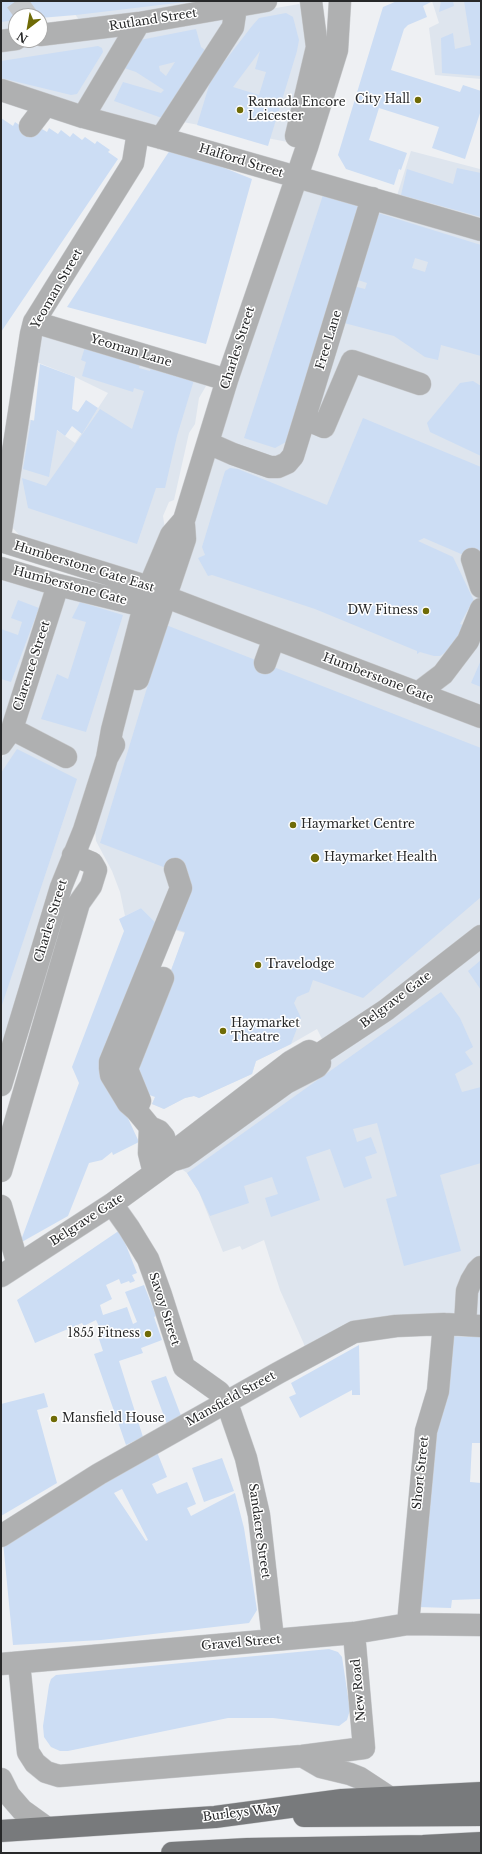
<!DOCTYPE html>
<style>
body{margin:0}
#map{position:relative;width:482px;height:1854px;overflow:hidden;background:#eef0f3;font-family:"Libre Baskerville",serif}
canvas{display:block}
.frame{position:absolute;inset:0;border:2px solid #272829;pointer-events:none}
.north{position:absolute;left:8px;top:8px;width:40px;height:40px;box-sizing:border-box;background:#fff;border:1px solid #a9a9a9;border-radius:50%;rotate:211deg;font-size:11px;font-weight:700;line-height:16px;text-align:center;color:#272829}
.north::after{content:'';display:block;margin:auto;width:14px;height:18px;background:#6f6b06;clip-path:polygon(50% 0,100% 100%,50% 72%,0 100%)}
</style>
<div id="map">
<canvas width="482" height="1854"></canvas>
<div class="frame"></div>
<div class="north">N</div>
</div>
<script>
const ctx = document.querySelector('canvas').getContext('2d');
ctx.lineJoin = 'round';
function fill(path, color) { ctx.fillStyle = color; ctx.fill(path, 'evenodd'); }
const poly = rows => new Path2D(rows.map(r => 'M' + r).join(''));
function trace(path, color, width, dash) { ctx.strokeStyle = color; ctx.lineWidth = width; ctx.lineCap = dash ? 'butt' : 'round'; ctx.setLineDash(dash || []); ctx.stroke(path); }
function label(font, color, halo, rows, align = 'center') {
  ctx.font = font + ' "Libre Baskerville",serif'; ctx.lineWidth = 3; ctx.setLineDash([]); ctx.textBaseline = 'middle'; ctx.strokeStyle = halo; ctx.fillStyle = color; for (const [text, x, y, turn = 0] of rows) {
    ctx.save(); ctx.translate(x, y); ctx.rotate((+turn || 0) * Math.PI / 180); ctx.textAlign = isNaN(turn) ? turn : align; if (halo) ctx.strokeText(text, 0, 0); ctx.fillText(text, 0, 0); ctx.restore();
  }
}
fill(poly([
 [1,1,16,16,16,40,40,40,139,23,75,109,1,86],
 [65,1,214,1,86,29],
 [432,1,481,1,481,79,435,75,429,28,439,23],
 [299,4,304,8,307,48,293,143,183,122,247,13],
 [224,18,226,30,154,131,101,116,98,103,142,34],
 [411,151,480,169,481,164,481,1327,396,1326,306,1358,304,1344,280,1290,264,1240,242,1250,240,1246,223,1252,199,1192,187,1173,171,1161,328,1051,317,1029,291,1044,256,1061,252,1074,199,1098,194,1096,185,1098,164,1109,152,1104,155,1097,133,1074,185,933,158,925,141,908,125,916,120,892,112,871,96,841,95,829,1,1055,1,759,14,741,48,748,1,737,1,576,143,605,296,177,394,205],
 [38,333,205,381,206,386,199,398,195,424,189,433,174,500,169,502,163,516,166,536,157,565,141,576,108,569,103,561,20,536,11,526,25,419,45,422,75,443,108,393,75,377,34,361]
]), '#dee5ee');
fill(poly([
 [1,1,185,1,185,2,76,15,40,18,40,16,16,16,16,20,1,22],
 [397,1,433,1,423,6,427,17,408,25,404,29,391,70,460,92,463,85,481,91,481,110,465,159,432,148,439,127,379,108,369,140,407,153,401,170,399,169,394,185,346,169,338,155,383,7],
 [441,1,453,1,454,6,439,12],
 [464,1,481,1,481,76,442,73,441,38,453,33,455,49,471,45],
 [286,13,293,17,299,40,297,51,268,146,197,125,211,79,252,26,259,18],
 [260,51,255,69,266,72,259,95,233,87],
 [196,29,201,47,206,51,162,118,114,101,123,82,161,93,164,90,136,72,121,67,140,40],
 [175,62,166,76,160,71,159,66],
 [98,46,102,48,103,52,77,94,71,95,1,78,1,61],
 [1,118,13,126,15,122,24,128,37,126,47,132,49,128,58,134,61,130,70,137,73,133,82,140,85,137,95,144,97,141,110,150,108,152,118,159,1,332],
 [172,147,252,179,206,344,67,307],
 [457,168,481,173,481,217,401,195,407,169,453,184],
 [323,195,362,207,286,442,275,448,244,438],
 [378,213,481,245,481,356,441,345,438,360,425,357,394,336,344,323,353,286,365,289,367,283,358,280],
 [415,258,428,262,425,272,412,268],
 [85,347,140,364,139,368,150,371,151,367,194,380,177,436,165,488,156,488,137,544,28,508,22,478,46,486,100,409,132,429,144,391,134,388,133,392,82,376,86,362,81,360],
 [40,364,75,377,72,409,78,412,86,400,98,408,82,434,72,426,65,436,57,430,49,477,23,469,31,420,34,421],
 [473,381,481,386,481,456,430,432,427,423,460,383],
 [363,418,481,467,481,553,475,560,424,538,418,541,453,557,475,603,471,604,460,624,463,625,463,640,440,656,434,656,420,652,417,654,417,651,315,609,212,575,208,576,198,558,205,555,202,547,225,471,230,468,238,469,327,505],
 [18,600,39,608,11,682,1,679,1,629,18,635,22,622,11,618],
 [80,602,123,615,86,732,41,719,57,674,68,679,86,622,72,618],
 [166,625,481,748,481,897,363,998,313,980,309,992,297,997,294,1003,301,1018,291,1044,256,1061,252,1074,199,1098,194,1096,185,1098,164,1109,152,1104,155,1097,141,1092,133,1074,185,932,175,929,182,874,100,843],
 [481,660,481,687,471,683],
 [17,749,77,779,1,1008,1,773],
 [141,908,158,925,113,1086,139,1142,113,1155,112,1152,102,1160,89,1163,68,1216,20,1243,79,1083,72,1067,124,931,119,919],
 [481,960,481,990,468,971],
 [441,992,460,1018,473,1047,465,1052,473,1064,455,1074,462,1092,481,1087,481,1163,440,1175,461,1251,404,1266,386,1199,397,1196,377,1123,353,1129,357,1142,371,1137,377,1153,365,1157,372,1178,344,1188,330,1149,306,1157,320,1200,271,1217,265,1198,278,1194,272,1177,244,1186,249,1203,210,1216,199,1192,187,1173],
 [120,1230,137,1273,132,1275,135,1281,130,1283,129,1281,121,1284,119,1279,106,1285,112,1299,100,1305,103,1315,127,1307,133,1324,137,1322,125,1292,144,1285,156,1316,154,1317,162,1340,141,1348,143,1353,119,1361,143,1437,126,1445,94,1354,103,1351,98,1336,109,1332,109,1331,102,1333,96,1320,84,1326,82,1323,35,1343,17,1300],
 [447,1336,481,1337,481,1443,472,1443,470,1482,481,1483,481,1599,452,1600,451,1608,417,1607,430,1424],
 [359,1345,360,1395,352,1395,352,1390,300,1418,289,1397,296,1394,291,1383],
 [166,1376,183,1421,168,1427,151,1381],
 [44,1393,48,1407,37,1410,57,1483,1,1516,1,1404],
 [157,1452,167,1477,152,1484,157,1494,187,1482,196,1504,187,1508,191,1516,235,1493,244,1528,257,1610,249,1623,101,1640,13,1645,3,1542],
 [122,1489,148,1540,146,1541,114,1493],
 [222,1458,234,1491,204,1502,192,1468],
 [329,1649,338,1652,342,1657,350,1710,347,1720,339,1726,273,1718,228,1718,68,1751,60,1751,51,1747,44,1737,43,1726,49,1685,51,1679,56,1675]
]), '#ccddf4');
trace(poly([
 [16,1,27,16]
]), '#c6c8cb', 22, [22, 11]);
const minor = poly([
 [40,35,139,23,266,1],
 [1,41,16,39],
 [1,90,83,117,161,138,481,230],
 [83,117,139,23],
 [30,126,46,105],
 [296,136,317,47,311,1],
 [161,138,233,27,236,7],
 [34,322,227,380],
 [305,419,324,427,352,361,420,384],
 [208,443,233,454,270,467,278,467,287,463,293,456,372,198],
 [1,530,31,334,34,322,133,163,138,132],
 [1,541,162,591],
 [472,559,481,587],
 [1,568,58,585,156,609],
 [166,597,481,717],
 [265,663,274,638],
 [138,679,185,539,184,525],
 [418,693,443,674,468,641,481,609],
 [12,729,66,757],
 [1,744,12,729,58,585],
 [107,758,112,730,149,587,171,535,184,520,227,380,307,147,337,50,340,1],
 [318,1055,386,1010,481,936],
 [1,1085,61,887,84,830,107,758,114,745],
 [137,1107,140,1101,127,1069,163,978],
 [150,1127,149,1153,154,1173],
 [171,1161,164,1137,159,1131,150,1127,136,1110,128,1103,111,1075,110,1068,110,1062,181,888,175,869],
 [1,1171,79,903,91,886,96,870,92,863,73,855],
 [112,1204,129,1228,148,1259,161,1295,184,1367,219,1392,227,1403,246,1458,259,1515,273,1639],
 [1,1206,18,1265],
 [1,1276,112,1204,171,1161,184,1157,286,1083,317,1067,320,1063,318,1055,309,1051,290,1062,177,1149,171,1161],
 [465,1325,467,1291,471,1281,477,1271,481,1267],
 [1,1536,99,1474,278,1373,354,1332,396,1326,444,1324,481,1326],
 [408,1624,426,1431,438,1391,444,1324],
 [19,1663,28,1752,35,1763,46,1772,59,1776,302,1756,364,1748,354,1633],
 [1,1664,354,1633,408,1624,481,1625],
 [302,1756,321,1767,350,1774,360,1778,398,1803],
 [1,1779,9,1795,22,1810,47,1828]
]);
const major = poly([
 [304,1816,481,1815],
 [1,1831,215,1817,342,1800,481,1793],
 [172,1853,247,1849,423,1846,481,1843]
]);
trace(minor, '#cacccf', 23);
trace(major, '#cacccf', 23);
trace(minor, '#afb0b1', 22);
trace(major, '#787a7c', 22);
for (const [x, y, r, color] of [
 [418,100,4,"#6f6b06"],
 [240,110,4,"#6f6b06"],
 [426,611,4,"#6f6b06"],
 [293,825,4,"#6f6b06"],
 [315,858,5,"#6f6b06"],
 [258,965,4,"#6f6b06"],
 [223,1031,4,"#6f6b06"],
 [148,1334,4,"#6f6b06"],
 [54,1419,4,"#6f6b06"]
]) { const dot = new Path2D(); dot.arc(x, y, r, 0, 2 * Math.PI); ctx.fillStyle = color; ctx.fill(dot); trace(dot, '#fff', 1.5); }
label('12px', '#272829', '#fff', [
 ["Rutland Street",153,20,-9],
 ["Halford Street",241,161,17],
 ["Yeoman Street",57,289,-60],
 ["Free Lane",329,340,-73],
 ["Charles Street",238,348,-72],
 ["Yeoman Lane",131,351,17],
 ["Humberstone Gate East",84,567,17],
 ["Humberstone Gate",70,586,15],
 ["Clarence Street",32,666,-72],
 ["Humberstone Gate",378,678,21],
 ["Charles Street",51,921,-73],
 ["Belgrave Gate",396,1000,-37],
 ["Belgrave Gate",87,1220,-33],
 ["Savoy Street",164,1309,72],
 ["Mansfield Street",231,1399,-29],
 ["Short Street",421,1473,-84],
 ["Sandacre Street",259,1531,82],
 ["Gravel Street",241,1643,-5],
 ["New Road",359,1690,-95],
 ["Burleys Way",241,1813,-7]
]);
label('12px', '#272829', '#fff', [
 ["City Hall",410,100,"right"],
 ["Ramada Encore",248,103],
 ["Leicester",248,117],
 ["DW Fitness",418,611,"right"],
 ["Haymarket Centre",301,825],
 ["Haymarket Health",324,858],
 ["Travelodge",266,965],
 ["Haymarket",231,1024],
 ["Theatre",231,1038],
 ["1855 Fitness",140,1334,"right"],
 ["Mansfield House",62,1419]
], 'left');
</script>
